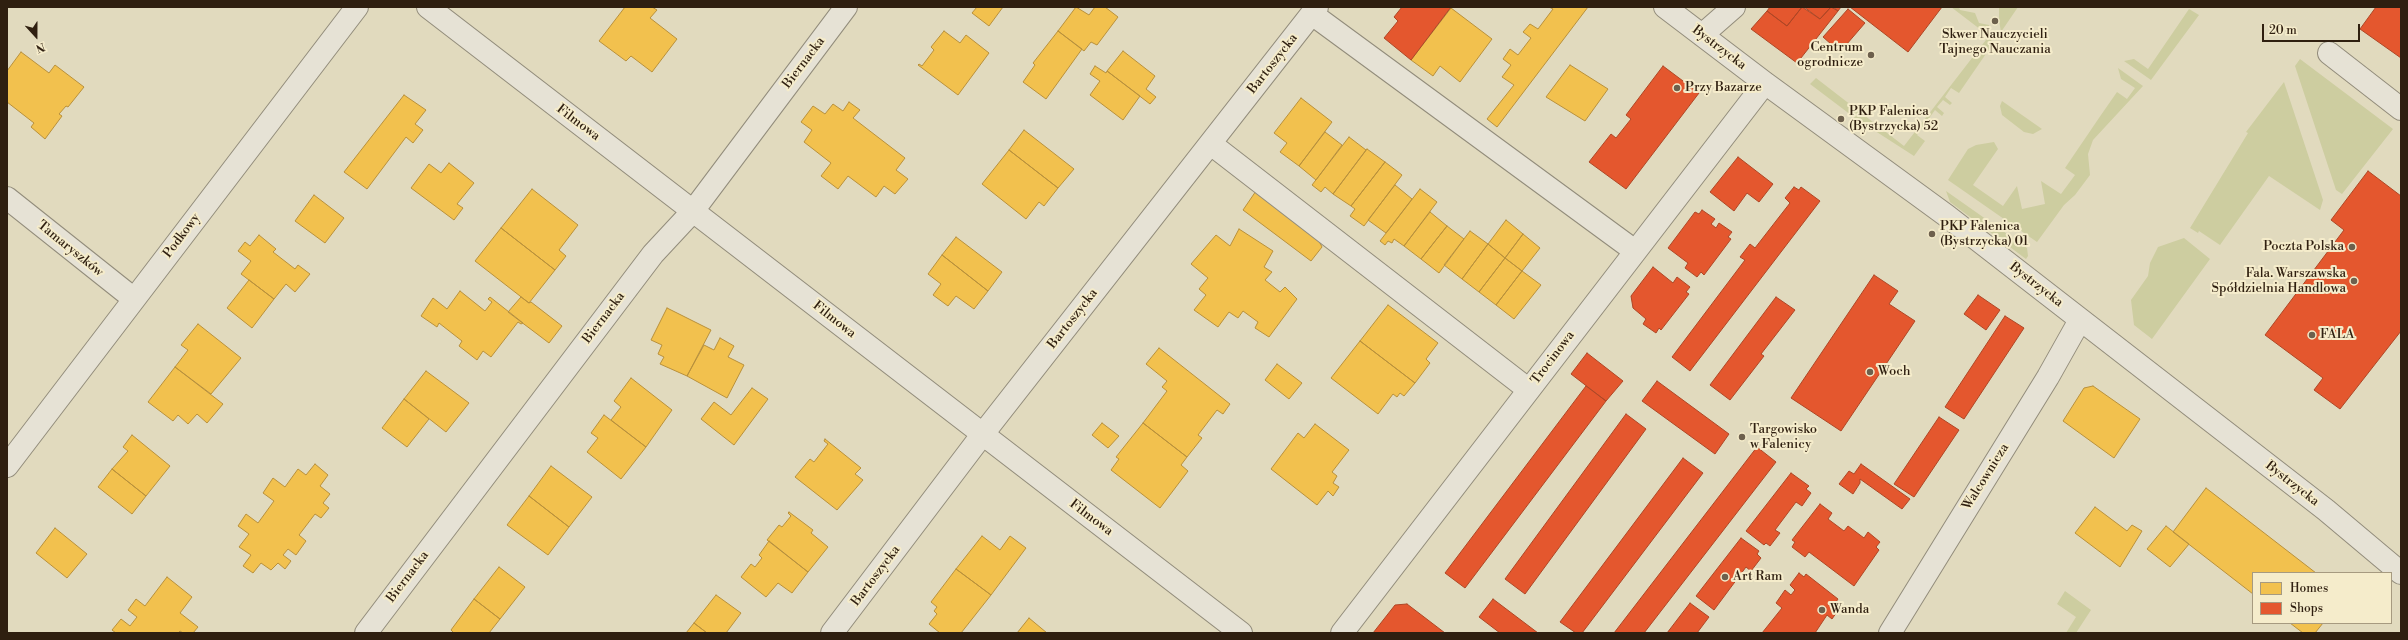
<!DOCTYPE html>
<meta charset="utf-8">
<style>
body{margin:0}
#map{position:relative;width:2408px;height:640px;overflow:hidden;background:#e1dabe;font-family:"Libre Bodoni",serif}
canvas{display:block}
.frame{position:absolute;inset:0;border:8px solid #2f1f10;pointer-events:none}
.legend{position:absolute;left:2252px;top:572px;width:140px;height:52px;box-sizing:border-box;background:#f5eccb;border:1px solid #a69a80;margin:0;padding:5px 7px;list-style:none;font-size:12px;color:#2f1f10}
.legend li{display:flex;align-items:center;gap:8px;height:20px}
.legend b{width:20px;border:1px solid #a69a80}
.north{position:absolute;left:16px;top:16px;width:40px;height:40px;-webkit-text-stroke:3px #f5eccb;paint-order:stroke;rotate:159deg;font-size:11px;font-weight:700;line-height:16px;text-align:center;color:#2f1f10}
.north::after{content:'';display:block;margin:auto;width:14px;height:18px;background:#2f1f10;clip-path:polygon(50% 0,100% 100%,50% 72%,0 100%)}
.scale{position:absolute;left:2262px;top:24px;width:98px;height:18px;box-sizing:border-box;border:2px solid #2f1f10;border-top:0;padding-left:5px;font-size:12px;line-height:14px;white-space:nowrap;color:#2f1f10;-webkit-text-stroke:3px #f5eccb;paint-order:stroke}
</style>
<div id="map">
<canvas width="2408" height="640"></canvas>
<div class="frame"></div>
<ul class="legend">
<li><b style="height:11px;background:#f2c14e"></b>Homes</li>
<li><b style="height:11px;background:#e4572e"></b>Shops</li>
</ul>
<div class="north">N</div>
<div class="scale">20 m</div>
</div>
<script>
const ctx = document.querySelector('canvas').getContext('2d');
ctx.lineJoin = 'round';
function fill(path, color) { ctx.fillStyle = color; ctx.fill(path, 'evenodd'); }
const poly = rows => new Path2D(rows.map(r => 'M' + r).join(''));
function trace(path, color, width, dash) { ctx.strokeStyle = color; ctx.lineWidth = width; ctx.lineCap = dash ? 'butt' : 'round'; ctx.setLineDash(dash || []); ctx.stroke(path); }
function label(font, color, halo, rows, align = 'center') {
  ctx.font = font + ' "Libre Bodoni",serif'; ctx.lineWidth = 4; ctx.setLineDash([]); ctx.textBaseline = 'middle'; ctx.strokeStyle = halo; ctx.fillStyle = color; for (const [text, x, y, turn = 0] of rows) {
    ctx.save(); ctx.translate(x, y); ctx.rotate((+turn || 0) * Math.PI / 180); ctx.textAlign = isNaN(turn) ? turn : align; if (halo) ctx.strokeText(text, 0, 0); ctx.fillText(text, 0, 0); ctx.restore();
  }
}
fill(poly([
 [1951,7,1959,7,1960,10,1975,13,1979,23,1989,25,1992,45,1959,93,1951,88,1945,97,1952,103,1950,105,1943,100,1937,107,1944,113,1942,116,1935,110,1917,135,1925,141,1914,156,1855,118,1810,84,1816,78,1904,146,1989,36],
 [1999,7,2018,7,2001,32,1999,20],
 [2189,9,2199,15,2151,80,2124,61,2134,59,2148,69],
 [2300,59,2393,129,2342,194,2336,190,2295,66],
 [2118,68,2143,86,2093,140,2088,154,2090,175,2075,195,2064,205,2037,242,1948,180,1968,149,1976,145,1994,142,1998,149,1973,185,2003,206,2017,186,2022,209,2045,204,2041,181,2061,194,2075,175,2065,168,2101,115,2117,92,2127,99,2135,88,2121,79],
 [2284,82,2323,200,2320,210,2269,176,2220,245,2199,231,2198,233,2190,228,2248,133,2246,132],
 [2002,101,2042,129,2033,134,2024,132,2002,115,2000,106],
 [1946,191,2027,248,2028,256,2026,259,1950,202],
 [2184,238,2210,259,2152,339,2134,325,2131,300,2148,276,2150,263,2158,247],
 [2065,591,2091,610,2076,633,2066,633,2076,617,2057,604]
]), '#cdcda0');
const homes = poly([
 [625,7,652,7,657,10,650,18,677,39,652,72,631,56,626,61,599,41,625,7],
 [977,7,1003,7,989,26,972,13,977,7],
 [1076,7,1089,15,1095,7,1105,7,1118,17,1097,45,1091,42,1084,51,1058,31,1076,7],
 [1549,7,1588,7,1497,127,1487,119,1514,85,1502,77,1511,65,1503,59,1510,49,1518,55,1531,38,1523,32,1530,24,1538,29,1553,9,1549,7],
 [1451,8,1492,39,1460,82,1440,66,1433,76,1411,60,1451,8],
 [944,31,960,43,966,35,989,53,958,95,918,65,919,64,922,66,934,50,931,47,944,31],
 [1058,31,1082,49,1046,99,1023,82,1035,65,1033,63,1058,31],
 [1123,51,1155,76,1146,89,1156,97,1150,104,1107,71,1123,51],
 [21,52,49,73,55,65,84,87,68,107,66,106,59,114,62,116,45,139,31,127,34,123,7,102,7,71,21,52],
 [1570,65,1608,89,1585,121,1546,97,1570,65],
 [1095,66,1106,73,1107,71,1140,96,1123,120,1090,95,1100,81,1090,74,1095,66],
 [404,95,426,110,415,124,423,130,413,143,406,137,367,189,344,172,404,95],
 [1301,98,1332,122,1299,166,1280,152,1287,143,1274,133,1301,98],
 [849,102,860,110,853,118,905,158,896,170,908,179,895,194,884,186,876,197,848,176,838,189,821,176,831,163,804,142,812,130,801,122,813,106,825,114,833,104,843,111,849,102],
 [1024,130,1074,169,1058,188,1009,150,1024,130],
 [1325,132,1342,145,1316,180,1299,166,1325,132],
 [1349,137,1366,150,1333,194,1325,187,1321,192,1312,185,1349,137],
 [1367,149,1385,162,1351,206,1333,194,1367,149],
 [1009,150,1058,188,1044,206,1039,202,1026,219,982,184,1009,150],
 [1385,162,1402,175,1364,226,1350,216,1355,209,1351,206,1385,162],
 [449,163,474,183,457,204,463,208,454,220,411,188,429,164,441,173,449,163],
 [1395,185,1412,199,1386,233,1368,220,1395,185],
 [532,189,578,225,559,250,566,256,555,270,501,228,532,189],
 [1420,189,1437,202,1404,246,1394,239,1392,243,1388,241,1385,245,1380,241,1420,189],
 [1256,191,1318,239,1322,247,1311,261,1243,210,1256,191],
 [314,195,344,218,325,243,295,221,314,195],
 [1430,212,1447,226,1421,259,1404,246,1430,212],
 [1506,220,1523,234,1505,258,1488,244,1506,220],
 [1447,226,1464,239,1439,273,1421,259,1447,226],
 [501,228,555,270,529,303,475,261,501,228],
 [1239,229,1273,251,1264,267,1272,272,1265,280,1280,292,1285,287,1297,299,1269,337,1255,328,1258,322,1243,311,1238,318,1229,312,1218,327,1194,310,1206,295,1199,289,1208,278,1191,264,1216,235,1230,246,1239,229],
 [1470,231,1488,244,1462,279,1444,265,1470,231],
 [1523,234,1540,248,1522,271,1505,258,1523,234],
 [259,235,276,249,273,252,295,269,298,265,310,274,295,292,286,284,274,299,241,274,251,261,238,251,245,242,250,246,259,235],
 [956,237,1002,272,988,291,942,255,956,237],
 [1488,244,1505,258,1479,292,1462,279,1488,244],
 [942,255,988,291,974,309,956,296,948,306,933,295,941,284,928,274,942,255],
 [1505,258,1522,271,1496,305,1479,292,1505,258],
 [1522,271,1541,285,1514,319,1496,305,1522,271],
 [249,280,274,299,252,328,227,308,249,280],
 [460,291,485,311,492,302,488,299,490,297,523,323,521,324,518,322,491,357,483,351,477,360,459,346,462,341,439,323,437,327,421,316,433,298,447,309,460,291],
 [521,297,529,303,531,302,562,326,549,343,508,312,521,297],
 [1388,305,1438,343,1426,359,1430,363,1415,383,1360,341,1388,305],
 [667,308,711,330,687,376,660,364,664,357,658,354,662,345,651,340,667,308],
 [198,324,241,358,211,394,175,367,188,350,181,345,198,324],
 [720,338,734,346,728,357,744,365,727,398,687,376,704,345,714,350,720,338],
 [1360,341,1415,383,1404,396,1400,393,1397,397,1393,394,1378,414,1331,378,1360,341],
 [1159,348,1230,404,1223,414,1217,410,1198,435,1202,438,1187,457,1143,423,1167,391,1162,387,1167,381,1146,364,1159,348],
 [1277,364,1302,383,1289,399,1265,380,1277,364],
 [175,367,223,404,207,423,197,414,188,424,178,415,173,421,148,402,175,367],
 [426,371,469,403,446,432,404,399,426,371],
 [631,378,672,410,646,447,611,420,621,407,614,401,631,378],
 [2093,386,2140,419,2114,458,2063,421,2084,388,2093,386],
 [752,388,768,399,734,445,701,419,714,402,731,415,752,388],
 [404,399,429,419,407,447,382,428,404,399],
 [604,415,646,447,621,479,587,452,598,438,591,433,604,415],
 [1102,423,1119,436,1108,448,1092,435,1102,423],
 [1143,423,1187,457,1181,465,1188,471,1160,508,1111,470,1119,459,1116,457,1143,423],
 [1315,424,1349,450,1332,472,1337,476,1333,483,1339,487,1333,496,1328,491,1317,505,1271,469,1298,433,1304,438,1315,424],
 [132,435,170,466,146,496,112,469,128,451,123,447,132,435],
 [825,439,861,468,855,474,863,480,837,510,795,477,810,459,814,462,828,444,824,441,825,439],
 [315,464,328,475,320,486,330,494,323,503,329,508,321,518,315,514,299,535,306,541,296,555,288,549,283,555,291,561,285,569,278,563,271,570,261,563,253,573,243,566,251,555,239,547,249,534,238,526,246,514,258,523,274,501,263,493,273,478,285,487,298,469,306,475,315,464],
 [551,466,592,497,569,527,529,496,551,466],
 [112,469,146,496,132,514,98,487,112,469],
 [2206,488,2316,573,2253,573,2253,594,2173,532,2206,488],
 [529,496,569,527,548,555,507,525,529,496],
 [2095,507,2127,531,2132,525,2142,531,2120,567,2075,533,2095,507],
 [789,512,813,530,811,533,828,547,808,572,767,540,779,525,782,527,791,516,788,513,789,512],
 [2166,526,2189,544,2170,567,2147,549,2166,526],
 [55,528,87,554,67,578,36,553,55,528],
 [982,536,1000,550,1010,536,1026,548,991,595,956,569,982,536],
 [769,541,808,572,792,593,778,583,766,597,741,577,751,564,755,567,762,558,759,555,769,541],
 [499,567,525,587,500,619,474,599,499,567],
 [956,569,991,595,961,633,940,633,929,624,937,614,934,611,937,607,931,602,956,569],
 [167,577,192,597,180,613,198,627,193,633,183,633,180,631,178,633,116,633,112,630,121,619,130,626,137,617,128,610,136,599,145,606,167,577],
 [716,595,741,613,726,633,707,633,694,623,716,595],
 [474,599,500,619,489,633,454,633,451,630,474,599],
 [1029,618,1047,633,1017,633,1029,618],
 [694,623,707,633,686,633,694,623],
 [2290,623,2323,623,2315,633,2303,633,2290,623]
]);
fill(homes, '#f2c14e');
trace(homes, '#b8903b', 1);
const shops = poly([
 [1402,7,1451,7,1411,60,1384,38,1398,21,1394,17,1402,7],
 [1770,7,1802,7,1787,26,1767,11,1770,7],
 [1802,7,1820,19,1831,7,1838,11,1797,63,1751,29,1767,11,1787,26,1802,7],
 [1804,7,1831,7,1820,19,1804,7],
 [1833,7,1841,7,1838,11,1833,7],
 [1850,7,1942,7,1908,52,1850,7],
 [2376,7,2401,7,2401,58,2360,29,2376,7],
 [1848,9,1865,23,1840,52,1823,37,1848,9],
 [1663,66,1699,93,1626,189,1589,162,1611,134,1616,138,1631,119,1626,115,1663,66],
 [1738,157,1773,184,1759,202,1747,193,1734,211,1710,192,1738,157],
 [2368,171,2401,196,2401,331,2340,409,2314,390,2323,378,2265,335,2344,230,2331,220,2368,171],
 [1794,187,1799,190,1801,187,1820,201,1690,371,1672,357,1745,260,1740,257,1750,244,1755,248,1790,203,1785,198,1794,187],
 [1702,210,1715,219,1711,224,1716,228,1719,223,1732,232,1728,237,1731,239,1704,275,1701,272,1697,277,1685,268,1688,263,1668,248,1695,212,1699,214,1702,210],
 [1653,267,1673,283,1677,277,1690,287,1686,292,1689,294,1661,330,1659,328,1656,333,1643,324,1646,319,1633,308,1631,296,1653,267],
 [1874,275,1898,291,1889,304,1915,321,1841,431,1791,398,1874,275],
 [1978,295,2000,310,1986,330,1964,314,1978,295],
 [1776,297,1795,310,1761,354,1764,356,1730,400,1710,385,1776,297],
 [2005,316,2024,328,1964,419,1945,407,2005,316],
 [1587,353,1623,381,1606,401,1571,374,1587,353],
 [1657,381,1729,434,1715,454,1642,401,1657,381],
 [1586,386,1606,401,1465,588,1445,573,1586,386],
 [1626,414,1646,429,1525,594,1505,579,1626,414],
 [1939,417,1959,430,1914,497,1894,484,1939,417],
 [1757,447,1776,462,1644,633,1614,633,1757,447],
 [1683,458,1703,473,1582,633,1576,633,1560,622,1683,458],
 [1861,464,1910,499,1902,509,1860,479,1860,483,1853,494,1839,484,1849,471,1854,474,1861,464],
 [1791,473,1809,486,1806,489,1811,493,1802,506,1796,502,1775,530,1780,533,1770,546,1766,543,1764,545,1746,531,1791,473],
 [1820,504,1832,513,1828,519,1844,531,1848,526,1864,538,1868,532,1880,542,1876,547,1879,550,1854,586,1809,552,1805,557,1792,547,1795,542,1792,540,1820,504],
 [1741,538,1759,551,1757,554,1761,558,1751,571,1746,567,1714,610,1696,596,1741,538],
 [1799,573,1804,577,1806,574,1838,599,1836,602,1841,606,1832,619,1827,615,1815,633,1762,633,1782,608,1776,603,1785,590,1791,595,1795,590,1790,585,1799,573],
 [1493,599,1538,633,1500,633,1479,617,1493,599],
 [1690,603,1709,617,1697,633,1667,633,1690,603],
 [1407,604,1445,633,1373,633,1395,605,1407,604]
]);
fill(shops, '#e4572e');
trace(shops, '#ae4625', 1);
const minor = poly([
 [428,7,1241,633],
 [1665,7,1765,83,1947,216,2326,510,2401,573],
 [1312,14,1635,251],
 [1702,35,1734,7],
 [2329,53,2401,109],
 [1211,144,1529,390],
 [7,198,134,299],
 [7,466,357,7],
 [366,633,653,254,693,211,846,7],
 [832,633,982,435,1317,7],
 [1342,633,1765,83],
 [1890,633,2048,377,2080,320]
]);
trace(minor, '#928c7b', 24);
trace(minor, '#e6e2d5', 22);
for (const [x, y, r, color] of [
 [1995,21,4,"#6d604d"],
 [1871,55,4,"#6d604d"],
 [1677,88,4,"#6d604d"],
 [1841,119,4,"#6d604d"],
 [1932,234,4,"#6d604d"],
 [2352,247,4,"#6d604d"],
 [2354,281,4,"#6d604d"],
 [2312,335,4,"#6d604d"],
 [1870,372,4,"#6d604d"],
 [1742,437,4,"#6d604d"],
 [1725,577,4,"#6d604d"],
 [1822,610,4,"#6d604d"]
]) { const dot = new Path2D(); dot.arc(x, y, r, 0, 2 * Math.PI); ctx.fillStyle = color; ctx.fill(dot); trace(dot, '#f5eccb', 1.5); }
label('13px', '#2f1f10', '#f5eccb', [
 ["Skwer Nauczycieli",1995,35,"center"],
 ["Tajnego Nauczania",1995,50,"center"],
 ["Centrum",1863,48,"right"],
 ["ogrodnicze",1863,63,"right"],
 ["Przy Bazarze",1685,88],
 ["PKP Falenica",1849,112],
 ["(Bystrzycka) 52",1849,127],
 ["PKP Falenica",1940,227],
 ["(Bystrzycka) 01",1940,242],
 ["Poczta Polska",2344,247,"right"],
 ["Fala. Warszawska",2346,274,"right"],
 ["Spółdzielnia Handlowa",2346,289,"right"],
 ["FALA",2320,335],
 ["Woch",1878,372],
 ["Targowisko",1750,430],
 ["w Falenicy",1750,445],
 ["Art Ram",1733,577],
 ["Wanda",1830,610]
], 'left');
label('13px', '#2f1f10', '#f5eccb', [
 ["Bystrzycka",1719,48,37],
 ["Biernacka",804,63,-53],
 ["Bartoszycka",1273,64,-52],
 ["Filmowa",578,123,37],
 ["Podkowy",182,236,-53],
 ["Tamaryszków",70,249,39],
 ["Bystrzycka",2036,285,38],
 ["Biernacka",604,318,-53],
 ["Bartoszycka",1073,319,-52],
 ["Filmowa",834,320,38],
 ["Trocinowa",1553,358,-53],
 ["Walcownicza",1986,477,-58],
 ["Bystrzycka",2292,484,38],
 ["Filmowa",1091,518,37],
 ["Bartoszycka",876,576,-53],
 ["Biernacka",408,577,-53]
]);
</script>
